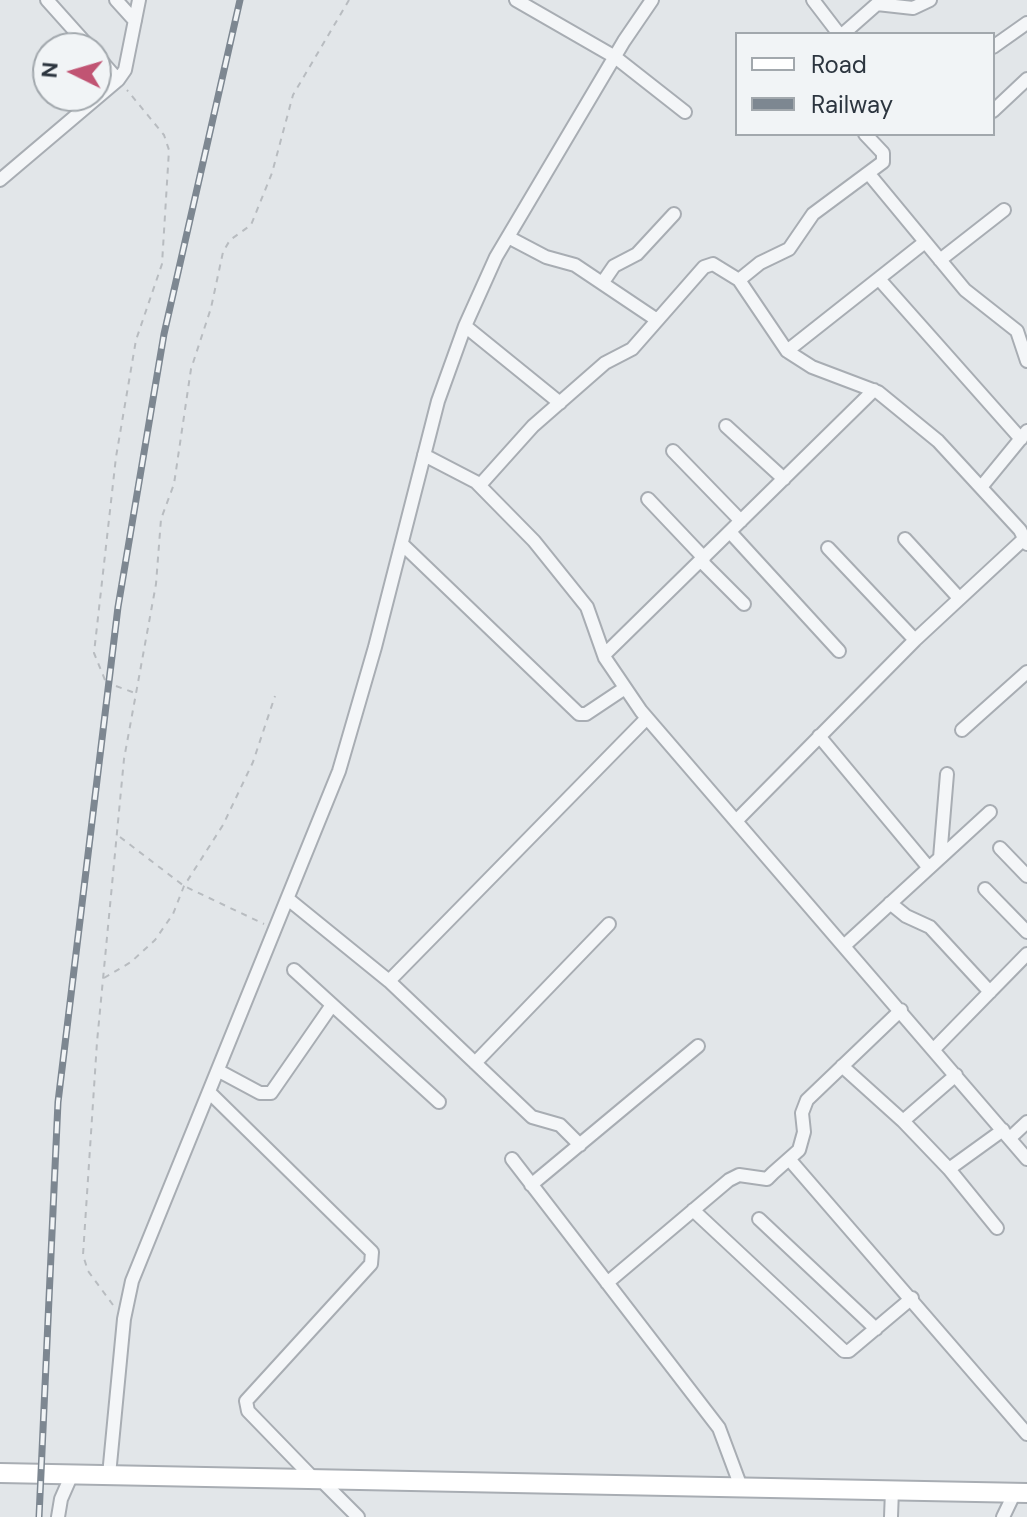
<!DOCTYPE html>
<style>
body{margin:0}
#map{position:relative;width:1027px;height:1517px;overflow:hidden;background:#e2e6e9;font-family:"DM Sans",sans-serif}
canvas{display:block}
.legend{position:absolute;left:735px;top:32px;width:260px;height:104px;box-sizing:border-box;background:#f1f4f6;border:2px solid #a2a8ad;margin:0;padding:10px 14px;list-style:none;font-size:24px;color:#2c353f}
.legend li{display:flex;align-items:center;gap:16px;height:40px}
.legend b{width:40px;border:2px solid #a2a8ad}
.north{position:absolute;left:32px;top:32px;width:80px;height:80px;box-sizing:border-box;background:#f1f4f6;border:2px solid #a2a8ad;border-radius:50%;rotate:275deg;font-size:22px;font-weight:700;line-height:32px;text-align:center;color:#2c353f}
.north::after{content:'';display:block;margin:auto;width:28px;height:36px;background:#c15473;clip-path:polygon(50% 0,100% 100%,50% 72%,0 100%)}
</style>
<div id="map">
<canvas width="1027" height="1517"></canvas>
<ul class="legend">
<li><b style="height:10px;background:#fff"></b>Road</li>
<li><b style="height:10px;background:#7d8791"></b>Railway</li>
</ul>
<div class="north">N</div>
</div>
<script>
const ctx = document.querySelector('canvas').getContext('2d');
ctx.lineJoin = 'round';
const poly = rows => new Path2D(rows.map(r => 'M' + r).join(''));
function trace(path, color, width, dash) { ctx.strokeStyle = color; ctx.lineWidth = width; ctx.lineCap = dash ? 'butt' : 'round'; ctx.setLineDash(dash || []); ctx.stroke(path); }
const minor = poly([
 [47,0,90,48],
 [116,0,135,21],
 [516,0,615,57,685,112],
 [813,0,839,34],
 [843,34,877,4,913,8,930,0],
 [993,47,1027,23],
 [118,80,125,70,139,0],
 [993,111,1027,79],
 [869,174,965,290,1017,331,1027,361],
 [0,180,118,80,96,55],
 [508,237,546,257,575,265,657,320],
 [940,260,1004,210],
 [879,279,1021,439],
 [739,280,760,263,789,249,813,214,883,162,883,153,865,134],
 [603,282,614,266,637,254,674,214],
 [465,326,560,403],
 [787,351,925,242],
 [726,426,784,479],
 [673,451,741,521],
 [424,455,476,482,534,541,587,607,605,658,641,711,1027,1159],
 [480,485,533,426,605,363,632,349,704,267,713,264,739,280,787,351,812,367,878,392,938,441,1020,530,1027,544],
 [982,486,1027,431],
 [648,499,704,558],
 [730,532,839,651],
 [905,539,959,598],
 [402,544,579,714,586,714,625,688],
 [828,548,915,640],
 [701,561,744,604],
 [604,655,874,390],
 [962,730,1027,672],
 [819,736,929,868],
 [737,820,915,640,1025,538],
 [1000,848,1027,876],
 [940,858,947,774],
 [985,889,1027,932],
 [288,899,389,981,532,1117,560,1125,580,1145],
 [890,903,906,916,930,927,990,992],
 [845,945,990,812],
 [294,970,439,1102],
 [389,981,647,718],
 [934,1049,1027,954],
 [475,1063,609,924],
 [842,1066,903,1121,949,1169,997,1228],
 [219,1071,260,1093,271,1093,332,1005],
 [210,1093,372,1252,371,1264,246,1401,248,1411,313,1478],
 [903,1121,956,1075],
 [1010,1138,1027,1122],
 [512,1159,719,1428,741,1487],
 [789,1159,1027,1434],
 [949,1169,1003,1130],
 [531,1185,698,1046],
 [693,1210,844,1351,849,1351,912,1298],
 [759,1219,876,1329],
 [607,1283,729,1180,739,1175,767,1179,773,1173,799,1150,804,1132,802,1113,807,1100,901,1010],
 [109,1475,124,1319,132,1281,339,771,375,647,438,401,465,326,496,257,624,41,652,0],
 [319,1478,358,1517],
 [58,1517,61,1499,72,1474],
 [891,1517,892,1490],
 [1003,1517,1015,1492]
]);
const secondary = poly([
 [0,1473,1027,1493]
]);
trace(minor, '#a8adb3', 16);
trace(secondary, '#a8adb3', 22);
trace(poly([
 [105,680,94,653,116,457,136,340,162,264,169,150,164,135,127,90],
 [116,686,135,693],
 [120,837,184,886,264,924],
 [104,978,131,962,155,940,173,914,184,886,223,825,253,762,275,696],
 [113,1305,88,1271,83,1255,97,1042,124,759,156,584,161,519,174,484,191,369,211,308,223,252,230,240,251,225,272,173,293,95,349,0]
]), '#b8bcc0', 2, [6, 6]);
trace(minor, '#f4f6f8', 12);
trace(secondary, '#fff', 18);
const rail = poly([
 [39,1517,58,1102,118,607,164,334,240,0]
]);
trace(rail, '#7d8791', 7);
trace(rail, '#f1f4f6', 4, [12]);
</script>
